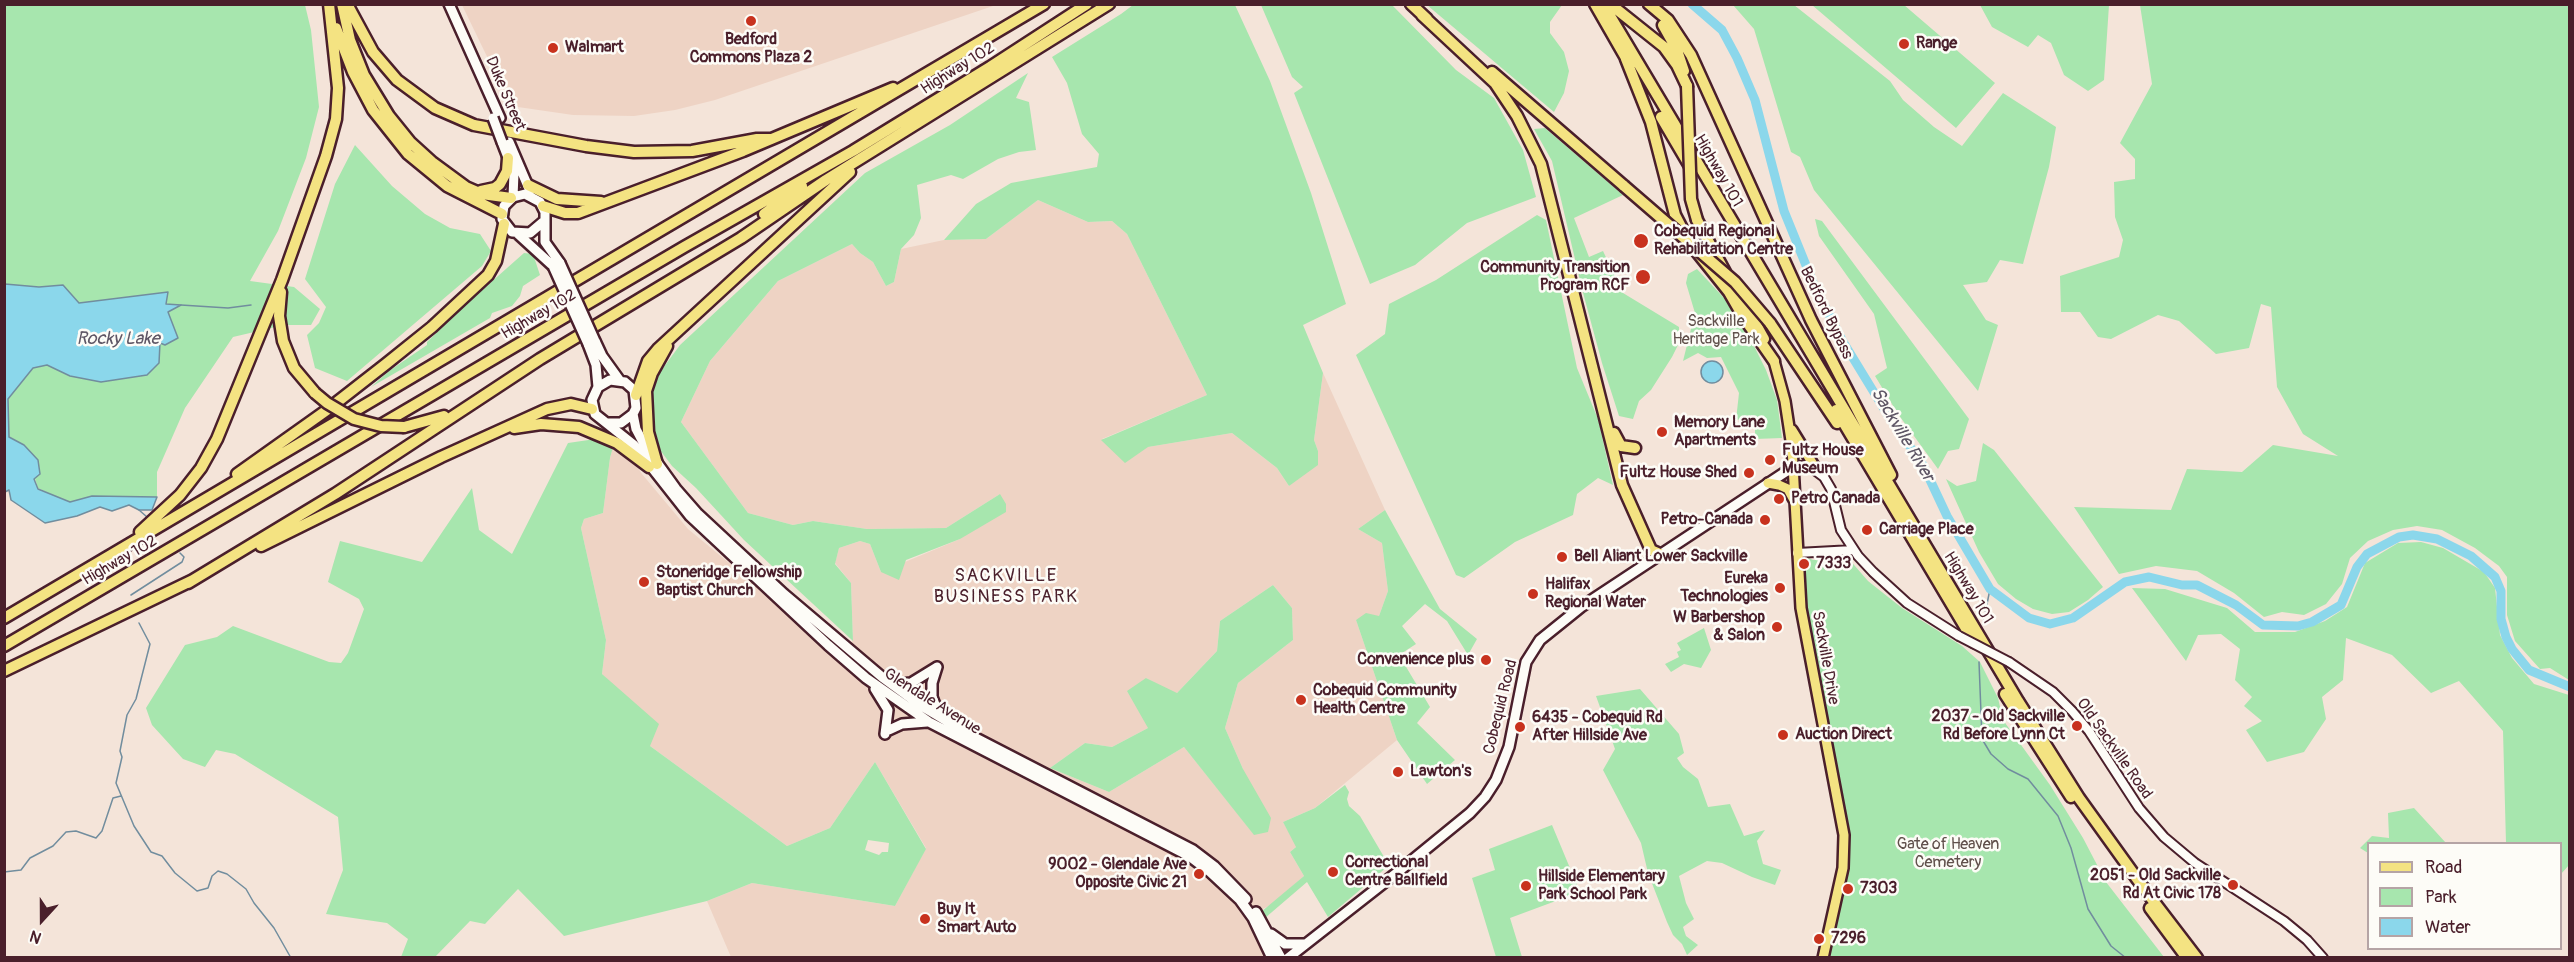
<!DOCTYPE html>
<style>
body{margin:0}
#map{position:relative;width:2574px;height:962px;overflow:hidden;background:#f4e4d9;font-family:Pangolin,sans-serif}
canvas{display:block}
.frame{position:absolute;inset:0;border:6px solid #4a1f2b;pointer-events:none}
.legend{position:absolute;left:2367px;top:842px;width:195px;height:108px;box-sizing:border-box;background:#fdfcf7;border:2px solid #b5a4a5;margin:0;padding:8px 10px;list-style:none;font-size:18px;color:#4a1f2b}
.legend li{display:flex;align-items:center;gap:12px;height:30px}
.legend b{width:30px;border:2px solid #b5a4a5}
.north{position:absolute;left:12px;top:890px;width:60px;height:60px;-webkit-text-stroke:4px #fdfcf7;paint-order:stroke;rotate:201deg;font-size:16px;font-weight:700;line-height:24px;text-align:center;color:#4a1f2b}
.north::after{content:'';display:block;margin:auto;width:21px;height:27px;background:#4a1f2b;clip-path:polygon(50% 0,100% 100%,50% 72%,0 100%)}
</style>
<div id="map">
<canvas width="2574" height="962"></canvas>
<div class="frame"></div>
<ul class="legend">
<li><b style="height:8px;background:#f4e382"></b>Road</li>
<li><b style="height:16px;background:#a7e6ae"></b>Park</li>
<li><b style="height:16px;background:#8bd7eb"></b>Water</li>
</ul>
<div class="north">N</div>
</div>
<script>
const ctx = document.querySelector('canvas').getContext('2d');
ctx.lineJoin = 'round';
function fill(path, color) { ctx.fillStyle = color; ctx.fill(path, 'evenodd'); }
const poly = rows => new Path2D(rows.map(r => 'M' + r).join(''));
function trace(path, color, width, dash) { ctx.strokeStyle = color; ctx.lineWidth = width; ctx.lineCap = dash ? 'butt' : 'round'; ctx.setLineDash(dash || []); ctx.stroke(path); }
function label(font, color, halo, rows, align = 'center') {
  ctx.font = font + ' Pangolin,sans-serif'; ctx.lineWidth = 5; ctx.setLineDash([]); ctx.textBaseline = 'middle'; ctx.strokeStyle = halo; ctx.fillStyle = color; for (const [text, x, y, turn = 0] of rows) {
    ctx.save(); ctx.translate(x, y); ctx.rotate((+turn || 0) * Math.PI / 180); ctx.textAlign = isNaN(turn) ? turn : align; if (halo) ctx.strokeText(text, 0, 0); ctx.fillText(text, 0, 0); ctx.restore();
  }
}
fill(poly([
 [992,4,993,6,715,100,675,110,634,116,573,115,511,106,462,5],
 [1038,200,1088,222,1112,221,1127,234,1207,395,1102,439,1148,447,1232,433,1277,468,1289,486,1318,451,1314,440,1323,373,1385,510,1358,529,1382,543,1388,591,1379,616,1356,620,1397,740,1315,808,1283,822,1297,846,1290,852,1304,876,1273,904,1248,916,1269,957,731,957,707,901,752,883,895,906,926,848,875,762,830,828,787,846,650,746,608,681,602,674,606,640,581,528,584,519,603,513,610,458,616,436,642,474,688,529,836,651,853,641,851,583,835,563,839,548,860,541,870,544,881,572,960,539,1000,494,946,528,867,529,813,521,793,525,748,513,681,422,710,361,778,281,852,244,860,253,873,262,886,286,894,282,901,249,944,240,986,239],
 [1273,585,1292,608,1293,640,1238,683,1225,728,1243,769,1254,834,1184,747,1109,792,1050,768,1085,743,1112,747,1148,728,1146,678,1176,694,1217,651,1220,621]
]), '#eed3c4');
fill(poly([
 [4,5,305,5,311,30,319,107,306,158,278,231,250,281,294,287,320,309,311,325,284,325,233,337,185,408,157,472,157,497,92,496,70,502,56,497,38,488,24,445,9,437,8,399,33,368,47,365,70,376,177,338,167,312,180,305,165,304,167,292,79,303,63,285,39,287,5,284],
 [1133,5,1235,5,1270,81,1311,193,1346,304,1303,325,1323,373,1314,440,1318,451,1318,465,1289,486,1277,468,1232,433,1148,447,1125,463,1101,440,1207,395,1127,234,1112,221,1088,222,1038,200,986,239,944,240,976,204,1011,183,1097,167,1099,154,1082,134,1067,83,1052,57,1121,14],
 [1261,5,1392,5,1456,70,1494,98,1523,150,1536,197,1467,223,1415,265,1370,284,1294,93,1303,87,1292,77],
 [1427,5,1562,5,1550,22,1550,33,1564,52,1569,71,1564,93,1554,112],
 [1733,5,1794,5,1890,81,1903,100,1934,127,1962,146,2003,93,2056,127,2049,167,2023,264,2000,260,1987,282,1963,285,1986,320,1998,325,1978,391,1814,190,1800,157,1791,152,1754,29],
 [1812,5,1904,5,1995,83,1956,128],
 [1980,5,2109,5,2104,80,2088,91,2064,75,2051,43,2038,35,2028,47,1992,27],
 [2140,5,2569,5,2569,680,2550,668,2540,669,2515,641,2507,615,2507,577,2499,566,2475,548,2442,530,2417,526,2393,530,2368,541,2350,558,2342,584,2326,604,2304,615,2282,612,2264,617,2234,593,2197,571,2156,566,2119,574,2074,507,2171,510,2187,469,2242,472,2273,445,2338,456,2303,434,2277,387,2271,307,2261,304,2249,348,2216,354,2179,321,2158,315,2111,339,2098,337,2080,312,2061,312,2060,276,2119,257,2123,240,2115,217,2114,182,2135,179,2135,159,2120,143,2152,84],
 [1028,73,1016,98,1029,102,1036,150,1019,152,998,159,963,179,951,175,917,185,921,218,914,235,901,249,894,282,886,286,873,262,860,253,852,244,778,281,710,361,681,422,748,513,793,525,813,521,867,529,946,528,1000,494,1006,504,1006,512,960,539,906,560,899,580,881,572,870,544,860,541,839,548,835,564,851,583,853,641,744,540,696,488,672,466,657,446,646,391,680,345,865,173,950,125],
 [1545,128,1623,195,1574,218,1589,257,1603,251,1623,293,1679,327,1679,343,1672,357,1651,390,1639,401,1633,419,1619,416,1602,363,1582,289,1552,161,1534,129],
 [355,145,392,186,425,214,450,228,480,234,491,251,482,266,347,381,315,368,307,335,319,323,326,307,305,279,335,184],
 [1537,215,1546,220,1577,368,1598,419,1613,485,1598,478,1577,494,1573,515,1515,542,1464,578,1456,575,1356,355,1385,334,1389,304,1436,280],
 [1815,219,1822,221,1969,419,1959,449,1948,451,1938,469,1898,414,1875,376,1887,368,1874,314,1819,236],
 [524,253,533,254,540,275,523,286,520,296,512,306,492,313,490,318,371,387,389,371,427,345,427,342,463,307],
 [1697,269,1724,298,1750,338,1766,370,1777,400,1782,438,1755,439,1755,416,1736,420,1739,393,1721,357,1707,358,1698,353,1683,361,1695,313,1686,283,1688,274],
 [616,436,610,458,603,513,584,519,581,528,606,640,602,674,659,724,650,746,787,846,830,828,875,762,926,849,895,906,752,883,707,901,564,936,518,889,485,924,470,921,435,957,401,957,408,939,387,923,326,914,343,870,338,817,235,754,216,750,205,767,183,759,152,725,146,708,185,645,217,637,233,626,329,662,341,663,348,653,364,609,359,599,328,582,340,541,422,562,472,488,479,530,512,554,568,443],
 [868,840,889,843,888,852,882,852,879,855,865,850],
 [1983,443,1994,450,2103,587,2088,600,2069,612,2052,614,2033,609,2016,599,1998,584,1979,552,1946,479,1957,486,1976,481],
 [1385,510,1440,609,1477,639,1468,655,1447,621,1425,604,1402,626,1416,644,1399,655,1430,707,1417,723,1455,760,1427,784,1397,740,1356,620,1366,613,1379,616,1388,591,1382,543,1358,529],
 [2421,542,2443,548,2484,572,2495,588,2500,635,2512,658,2534,684,2569,695,2569,865,2561,874,2560,844,2503,843,2506,843,2503,731,2459,681,2431,693,2392,655,2346,638,2343,680,2322,697,2326,719,2304,752,2267,762,2246,730,2262,721,2244,706,2252,697,2235,680,2240,649,2221,634,2198,635,2186,661,2132,588,2165,589,2227,608,2255,632,2295,632,2325,621,2347,607,2365,563,2398,543],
 [1796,552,1813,560,1848,558,1868,581,1902,608,1962,646,1980,662,1998,698,2003,720,2050,785,2083,838,2106,882,2164,957,1823,957,1844,835,1821,715],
 [1273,585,1292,608,1293,640,1238,683,1225,728,1243,769,1271,818,1268,832,1254,835,1184,747,1109,792,1050,768,1085,743,1112,747,1148,728,1127,691,1146,678,1177,693,1217,651,1220,621],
 [1704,628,1711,650,1701,668,1684,664,1671,672,1665,664,1679,657,1677,652,1681,650,1677,643],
 [1640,689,1679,734,1684,753,1677,758,1683,767,1698,779,1708,807,1730,804,1744,836,1765,830,1757,841,1763,864,1781,870,1775,885,1752,877,1722,863,1707,861,1679,876,1686,903,1694,919,1683,927,1686,936,1698,945,1687,955,1682,944,1673,935,1667,922,1648,873,1641,843,1603,770,1615,749,1596,696],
 [1345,785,1349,792,1347,799,1349,806,1360,816,1387,862,1387,867,1328,917,1307,882,1265,918,1261,912,1304,876,1290,852,1296,847,1283,822,1315,808],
 [2414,808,2446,843,2368,844,2368,853,2360,848,2372,836,2389,838,2388,813],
 [1552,825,1580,892,1510,918,1522,957,1496,957,1472,878,1495,870,1489,849]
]), '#a7e6ae');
const water = poly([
 [5,284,39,287,63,285,79,303,168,292,166,304,181,305,168,312,178,338,165,345,160,343,159,363,147,375,101,382,70,376,47,365,33,368,8,399,9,437,24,445,38,460,40,474,34,479,38,489,70,502,92,496,157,497,152,510,139,510,129,505,112,511,100,507,77,516,45,523,11,500,9,490,5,492,5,284],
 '1701 372a11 11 0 1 1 22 0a11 11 0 1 1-22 0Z'
]);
fill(water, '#8bd7eb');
trace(water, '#718d9e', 1.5);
trace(poly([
 [181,305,228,308,251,305],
 [139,510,147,517],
 [131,595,182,562,184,557,180,553],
 [139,623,150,644,136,699,127,715,120,751,122,757,116,783,134,826,151,852,162,856,175,873,197,891,208,888,212,876,218,871,227,874,246,889,254,903,274,928,291,958],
 [1983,624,1990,589],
 [1979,662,1982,739,1991,754,2008,769,2028,779,2058,816,2071,848,2088,909,2111,946,2126,958],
 [4,872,21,870,30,858,53,846,66,832,76,831,96,838,102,831,113,798,121,796]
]), '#718d9e', 1.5);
trace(poly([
 [1692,4,1722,30,1737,58,1755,100,1784,211,1814,285,1842,340,1889,417,1923,465,1947,516,1990,589,2029,618,2050,624,2073,618,2125,582,2149,577,2182,585,2197,585,2236,605,2263,625,2298,626,2312,622,2341,605,2357,567,2367,554,2399,537,2413,535,2437,539,2471,556,2495,577,2501,591,2501,619,2506,637,2512,649,2529,670,2570,687]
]), '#8bd7eb', 9);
const tertiary = poly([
 [1793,467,1808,465,1824,477,1831,489,1841,530,1858,556,1873,572,1907,603,1959,636],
 [1797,553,1853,550],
 [2009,662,2053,692,2072,711,2089,731,2139,808,2164,837,2195,863,2284,921,2307,940,2323,958]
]);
const secondary = poly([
 [449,4,500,118],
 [502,142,514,173,513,197],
 [509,142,530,191],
 [543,222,530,233,512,232,502,219,504,206,513,197,525,194,540,202,545,212,545,242,560,263],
 [518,234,553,266],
 [595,341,602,356,620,381],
 [588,344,596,365,598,387],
 [633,414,636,429,645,446,676,489,697,513,784,594,882,677,923,707,970,735,1193,850,1214,866,1246,899],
 [607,423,621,423,633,414,636,408,634,390,625,382,610,380,598,387,592,400,595,414,634,445,690,516,828,645,866,678,929,722,1189,856,1210,872,1240,900,1253,918,1272,958],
 [937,667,932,683,932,697,936,707,942,715],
 [890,681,900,684,911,683,937,667],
 [875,689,888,710,885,734],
 [889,730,902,724,927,722],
 [1256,912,1281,958],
 [1271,934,1285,944,1305,944],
 [1288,958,1399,871,1470,813,1485,797,1496,780,1509,747,1526,662,1540,640,1581,607,1793,467]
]);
const primary = poly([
 [1774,361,1785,401,1792,447,1801,608,1844,835,1843,868,1823,958],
 [1792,430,1816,469],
 [1768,483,1779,485,1788,489,1794,500]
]);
const motorway = poly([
 [342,4,350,40,364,75,389,116,410,142,432,162,466,187,482,194,511,198],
 [347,4,373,52,397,80,435,108,474,125,586,146,634,152,692,151,757,139,770,139],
 [1411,4,1427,19],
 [1595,4,1630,65],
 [1603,4,2018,701,2079,798,2148,894,2197,958],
 [1610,4,1664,47,1677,65,1687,86],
 [1649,4,1668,20,1691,55,1811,320,1891,475],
 [1422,15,1495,83,1517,116,1541,164,1622,485,1651,550,1660,554],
 [1663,25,1677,50,1684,71],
 [336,28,353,72,373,110,408,154,447,186,502,214],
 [1626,59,1651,122,1675,215,1689,242,1729,292,1744,318,1774,361],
 [1492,72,1624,186],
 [1661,117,1691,168],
 [528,185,557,199,601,202],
 [481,191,495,188,500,184,507,171,508,158],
 [543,206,565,213,578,213,743,151,893,88],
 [764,214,802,186],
 [1697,220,1725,272],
 [1735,287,1764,339],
 [281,292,279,316,283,341,294,368,315,393],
 [1770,323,1837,423],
 [636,395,648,361,658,349,850,172],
 [1836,410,1974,642],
 [404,427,444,416],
 [514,428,541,424,579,427,617,443,649,467],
 [1614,433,1621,446,1635,448],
 [657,464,648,432,646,391,652,373,667,346],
 [237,474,327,410,386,364,432,327,488,275,496,261,504,224],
 [140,532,180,495,201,468,217,439,282,280,326,156,336,119,338,88,329,4],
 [261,546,441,457,547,409,571,404,592,409],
 [188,583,335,494,540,359,741,238,826,180,1109,4],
 [4,618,1044,4],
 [4,646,684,247,853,151,990,67,1087,4],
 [4,671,193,580],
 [2005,694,2071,797],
 [2150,908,2187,958]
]);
trace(tertiary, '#4a1f2b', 12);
trace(secondary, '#4a1f2b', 14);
trace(primary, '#4a1f2b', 14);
trace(motorway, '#4a1f2b', 15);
trace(tertiary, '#fdfcf7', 8);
trace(secondary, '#fdfcf7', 9);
trace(primary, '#f4e382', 9);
trace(motorway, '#f4e382', 10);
const tertiaryBridge = poly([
 [1959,636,2009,662]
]);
const secondaryBridge = poly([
 [493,118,502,142],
 [560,263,595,341],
 [553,266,588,344]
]);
const motorwayBridge = poly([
 [1687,86,1691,199,1697,220],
 [1624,186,1735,282,1770,323],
 [315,393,327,403,354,419,381,426,404,427]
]);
trace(tertiaryBridge, '#4a1f2b', 12, []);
trace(secondaryBridge, '#4a1f2b', 14, []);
trace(motorwayBridge, '#4a1f2b', 15, []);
trace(tertiaryBridge, '#fdfcf7', 8);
trace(secondaryBridge, '#fdfcf7', 9);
trace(motorwayBridge, '#f4e382', 10);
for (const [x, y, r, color] of [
 [751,21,6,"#c8321e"],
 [1904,44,6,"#c8321e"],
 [553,48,6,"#c8321e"],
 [1641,241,8,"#c8321e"],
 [1643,277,8,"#c8321e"],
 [1662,432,6,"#c8321e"],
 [1770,460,6,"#c8321e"],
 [1749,473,6,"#c8321e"],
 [1779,499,6,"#c8321e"],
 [1765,520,6,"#c8321e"],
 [1867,530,6,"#c8321e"],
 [1562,557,6,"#c8321e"],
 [1804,564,6,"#c8321e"],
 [644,582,6,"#c8321e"],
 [1780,588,6,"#c8321e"],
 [1533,594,6,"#c8321e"],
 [1777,627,6,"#c8321e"],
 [1486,660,6,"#c8321e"],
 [1301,700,6,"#c8321e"],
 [2077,726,6,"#c8321e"],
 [1520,727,6,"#c8321e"],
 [1783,735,6,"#c8321e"],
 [1398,772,6,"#c8321e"],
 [1333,872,6,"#c8321e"],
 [1199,874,6,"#c8321e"],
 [2233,885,6,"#c8321e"],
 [1526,886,6,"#c8321e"],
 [1848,889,6,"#c8321e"],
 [925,919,6,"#c8321e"],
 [1819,939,6,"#c8321e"]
]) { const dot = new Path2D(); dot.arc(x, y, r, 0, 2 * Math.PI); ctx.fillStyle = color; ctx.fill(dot); trace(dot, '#fdfcf7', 2); }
label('bold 16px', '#4a1f2b', '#fdfcf7', [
 ["Bedford",751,40,"center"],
 ["Commons Plaza 2",751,58,"center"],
 ["Range",1916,44],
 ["Walmart",565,48],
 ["Cobequid Regional",1654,232],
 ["Rehabilitation Centre",1654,250],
 ["Community Transition",1630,268,"right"],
 ["Program RCF",1630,286,"right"],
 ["Memory Lane",1674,423],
 ["Apartments",1674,441],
 ["Fultz House",1782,451],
 ["Museum",1782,469],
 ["Fultz House Shed",1737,473,"right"],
 ["Petro Canada",1791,499],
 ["Petro-Canada",1753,520,"right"],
 ["Carriage Place",1879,530],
 ["Bell Aliant Lower Sackville",1574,557],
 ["7333",1816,564],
 ["Stoneridge Fellowship",656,573],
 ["Baptist Church",656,591],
 ["Eureka",1768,579,"right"],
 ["Technologies",1768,597,"right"],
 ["Halifax",1545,585],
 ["Regional Water",1545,603],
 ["W Barbershop",1765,618,"right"],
 ["& Salon",1765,636,"right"],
 ["Convenience plus",1474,660,"right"],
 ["Cobequid Community",1313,691],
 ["Health Centre",1313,709],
 ["2037 - Old Sackville",2065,717,"right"],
 ["Rd Before Lynn Ct",2065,735,"right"],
 ["6435 - Cobequid Rd",1532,718],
 ["After Hillside Ave",1532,736],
 ["Auction Direct",1795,735],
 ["Lawton's",1410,772],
 ["Correctional",1345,863],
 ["Centre Ballfield",1345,881],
 ["9002 - Glendale Ave",1187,865,"right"],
 ["Opposite Civic 21",1187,883,"right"],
 ["2051 - Old Sackville",2221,876,"right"],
 ["Rd At Civic 178",2221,894,"right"],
 ["Hillside Elementary",1538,877],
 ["Park School Park",1538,895],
 ["7303",1860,889],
 ["Buy It",937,910],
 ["Smart Auto",937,928],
 ["7296",1831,939]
], 'left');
label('16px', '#4a1f2b', '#fdfcf7', [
 ["Highway 102",958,69,-32],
 ["Duke Street",505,94,67],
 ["Highway 101",1718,171,60],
 ["Bedford Bypass",1826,313,64],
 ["Highway 102",539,315,-30],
 ["Highway 102",120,561,-30],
 ["Highway 101",1968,588,59],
 ["Sackville Drive",1825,658,80],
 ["Glendale Avenue",932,702,32],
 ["Cobequid Road",1501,707,-76],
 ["Old Sackville Road",2114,749,55]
]);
label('16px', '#61514c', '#fdfcf7', [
 ["Sackville",1716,322],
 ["Heritage Park",1716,340],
 ["Gate of Heaven",1948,845],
 ["Cemetery",1948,863]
]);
label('italic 18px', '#5e5665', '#fdfcf7', [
 ["Rocky Lake",118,339],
 ["Sackville River",1902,435,59]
]);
ctx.letterSpacing = '1.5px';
label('18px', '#4a1f2b', '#fdfcf7', [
 ["SACKVILLE",1006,576],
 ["BUSINESS PARK",1006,597]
]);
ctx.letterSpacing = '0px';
</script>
